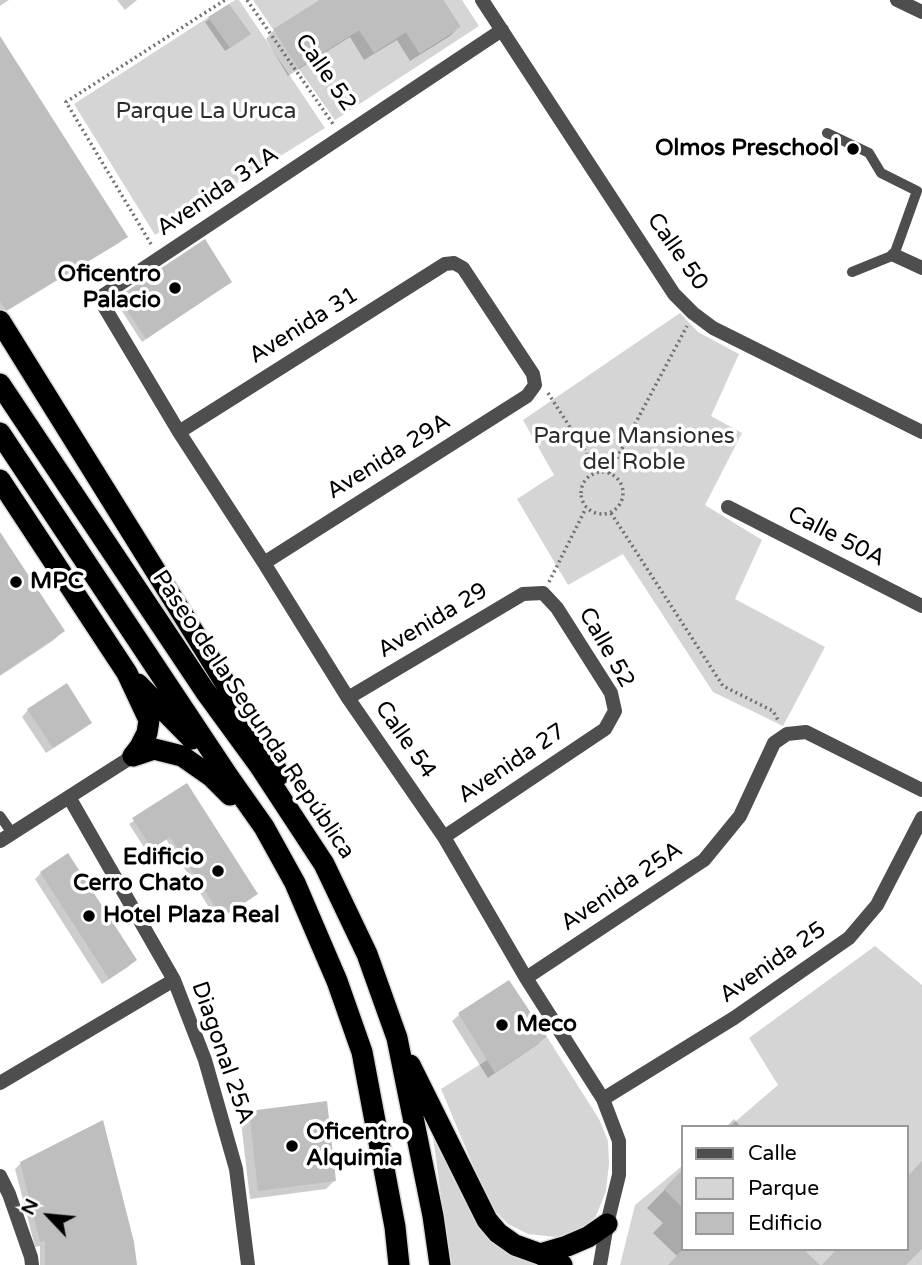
<!DOCTYPE html>
<meta charset="utf-8">
<style>
body{margin:0}
#map{position:relative;width:922px;height:1265px;overflow:hidden;background:#fff;font-family:"Varela Round",sans-serif}
canvas{display:block}
.legend{position:absolute;left:681px;top:1125px;width:228px;height:126px;box-sizing:border-box;background:#fff;border:2px solid #999;margin:0;padding:9px 12px;list-style:none;font-size:21px;color:#000}
.legend li{display:flex;align-items:center;gap:14px;height:35px}
.legend b{width:35px;border:2px solid #999}
.north{position:absolute;left:14px;top:1181px;width:70px;height:70px;-webkit-text-stroke:5px #fff;paint-order:stroke;rotate:296deg;font-size:19px;font-weight:700;line-height:28px;text-align:center;color:#000}
.north::after{content:'';display:block;margin:auto;width:24px;height:32px;background:#000;clip-path:polygon(50% 0,100% 100%,50% 72%,0 100%)}
</style>
<div id="map">
<canvas width="922" height="1265"></canvas>
<ul class="legend">
<li><b style="height:9px;background:#4e4e4e"></b>Calle</li>
<li><b style="height:19px;background:#d5d5d5"></b>Parque</li>
<li><b style="height:19px;background:#bebebe"></b>Edificio</li>
</ul>
<div class="north">N</div>
</div>
<script>
const ctx = document.querySelector('canvas').getContext('2d');
ctx.lineJoin = 'round';
function fill(path, color) { ctx.fillStyle = color; ctx.fill(path, 'evenodd'); }
const poly = rows => new Path2D(rows.map(r => 'M' + r).join(''));
function trace(path, color, width, dash) { ctx.strokeStyle = color; ctx.lineWidth = width; ctx.lineCap = dash ? 'butt' : 'round'; ctx.setLineDash(dash || []); ctx.stroke(path); }
function label(font, color, halo, rows, align = 'center') {
  ctx.font = font + ' "Varela Round",sans-serif'; ctx.lineWidth = 7; ctx.setLineDash([]); ctx.textBaseline = 'middle'; ctx.strokeStyle = halo; ctx.fillStyle = color; for (const [text, x, y, turn = 0] of rows) {
    ctx.save(); ctx.translate(x, y); ctx.rotate((+turn || 0) * Math.PI / 180); ctx.textAlign = isNaN(turn) ? turn : align; if (halo) ctx.strokeText(text, 0, 0); ctx.fillText(text, 0, 0); ctx.restore();
  }
}
fill(poly([
 [235,0,239,0,325,128,155,235,74,104],
 [253,0,319,0,273,29],
 [444,0,462,0,479,26,335,120,298,68,359,30,374,52,406,32,420,53,461,27],
 [680,313,698,332,739,354,711,416,742,433,705,505,762,540,735,599,825,647,783,726,713,692,623,554,568,585,517,499,554,475,523,420],
 [875,946,922,985,922,1265,620,1265,635,1205,682,1166,682,1249,906,1249,906,1127,729,1127,778,1085,749,1038],
 [547,1037,599,1119,608,1141,609,1163,606,1191,596,1216,578,1232,556,1237,528,1234,508,1224,490,1206,441,1089,487,1060,495,1072],
 [431,1121,456,1176,542,1265,450,1265]
]), '#d5d5d5');
fill(poly([
 [0,0,9,0,0,6],
 [117,0,137,0,125,10],
 [321,0,442,0,459,27,450,36,410,61,397,40,364,60,350,37,288,76,266,39,274,30],
 [209,19,245,38,225,51,205,22],
 [0,39,125,236,119,243,0,315],
 [226,285,142,342,116,302,120,298],
 [0,535,63,631,54,640,0,676],
 [28,710,90,722,83,729,46,753,22,717],
 [187,785,252,898,217,920,166,839,147,852,129,824],
 [41,873,135,960,128,967,102,984,35,879],
 [509,982,544,1037,538,1044,488,1078,452,1021,459,1015],
 [249,1113,335,1180,326,1189,250,1199,241,1122],
 [734,1119,741,1127,726,1127],
 [21,1163,135,1265,40,1265,40,1246,35,1247,15,1169],
 [682,1172,682,1249,801,1249,817,1265,670,1265,678,1257,653,1233,663,1223,647,1208]
]), '#0003');
fill(poly([
 [319,0,444,0,461,27,419,53,406,32,374,53,359,30,298,68,273,29],
 [229,4,251,34,230,48,208,17],
 [0,36,128,237,7,310,0,302],
 [205,239,232,282,146,339,118,297],
 [0,532,65,631,0,675],
 [67,683,92,723,53,748,27,709],
 [187,783,258,894,222,917,170,837,152,849,132,818],
 [68,853,137,960,109,979,40,872],
 [509,980,547,1037,495,1073,458,1013],
 [327,1101,336,1181,258,1191,249,1111],
 [103,1120,134,1242,137,1265,45,1265,45,1241,40,1242,20,1162],
 [922,1161,922,1249,906,1265,822,1265,837,1249,906,1249,906,1178],
 [682,1170,682,1207,664,1189],
 [683,1249,803,1249,820,1265,668,1265]
]), '#bebebe');
const highway = poly([
 [0,321,267,750,279,775],
 [0,384,205,691,259,765,324,864,367,954,397,1038,433,1216,440,1265],
 [0,433,228,776,264,827,295,883,337,981,362,1052,395,1227,399,1265],
 [0,480,127,673,149,720,147,733,140,747,133,756],
 [138,684,192,739],
 [133,756,154,749,182,756,212,777,230,795],
 [410,1065,487,1220,498,1233,515,1245,540,1254,562,1265],
 [540,1254,567,1246,588,1237,607,1224]
]);
trace(highway, '#dbdbdb', 24);
trace(poly([
 [247,0,333,124],
 [151,244,66,102,225,0],
 [548,393,586,452,594,473],
 '581 493a21 21 0 1 1 42 0a21 21 0 1 1-42 0Z',
 [609,473,687,326],
 [611,513,723,686,773,711,778,720],
 [549,582,586,508]
]), '#707070', 3.5, [2, 3.5]);
trace(poly([
 [827,133,869,153,881,173,917,191,894,255,852,272],
 [0,816,12,833]
]), '#4e4e4e', 10);
trace(poly([
 [482,0,674,294,693,313,713,328,922,432],
 [897,0,922,12],
 [502,30,99,298,179,432,264,563,348,698,444,837,526,978,603,1099,619,1141,619,1175,607,1224,600,1265],
 [894,255,922,268],
 [179,432,445,264,454,263,463,268,533,374,535,385,527,396,264,563],
 [728,507,922,606],
 [348,698,523,594,543,593,557,608,611,693,615,711,605,729,444,837],
 [69,797,174,980,205,1060,236,1169,248,1265],
 [0,841,133,756],
 [526,978,704,860,740,816,774,743,787,734,806,732,922,790],
 [0,1083,174,980],
 [603,1099,734,1018,849,938,877,905,922,818],
 [0,1176,9,1194,31,1257,32,1265]
]), '#4e4e4e', 14);
trace(highway, '#000', 21);
for (const [x, y, r, color] of [
 [853,149,7,"#000"],
 [175,288,7,"#000"],
 [16,582,7,"#000"],
 [218,871,7,"#000"],
 [89,916,7,"#000"],
 [502,1025,7,"#000"],
 [292,1146,7,"#000"]
]) { const dot = new Path2D(); dot.arc(x, y, r, 0, 2 * Math.PI); ctx.fillStyle = color; ctx.fill(dot); trace(dot, '#fff', 2.5); }
label('23px', '#000', '#fff', [
 ["Calle 52",325,73,55],
 ["Avenida 31A",218,192,-34],
 ["Calle 50",677,252,55],
 ["Avenida 31",304,326,-32],
 ["Avenida 29A",389,457,-32],
 ["Calle 50A",836,537,27],
 ["Avenida 29",433,621,-31],
 ["Calle 52",606,648,60],
 ["Paseo de la Segunda República",253,715,56],
 ["Calle 54",405,740,55],
 ["Avenida 27",512,764,-34],
 ["Avenida 25A",622,887,-34],
 ["Avenida 25",773,963,-35],
 ["Diagonal 25A",222,1053,71]
]);
label('23px', '#2c2c2c', '#fff', [
 ["Parque La Uruca",206,112],
 ["Parque Mansiones",634,437],
 ["del Roble",634,463]
]);
label('bold 23px', '#000', '#fff', [
 ["Olmos Preschool",839,149,"right"],
 ["Oficentro",161,275,"right"],
 ["Palacio",161,301,"right"],
 ["MPC",30,582],
 ["Edificio",204,858,"right"],
 ["Cerro Chato",204,884,"right"],
 ["Hotel Plaza Real",103,916],
 ["Meco",516,1025],
 ["Oficentro",306,1133],
 ["Alquimia",306,1159]
], 'left');
</script>
